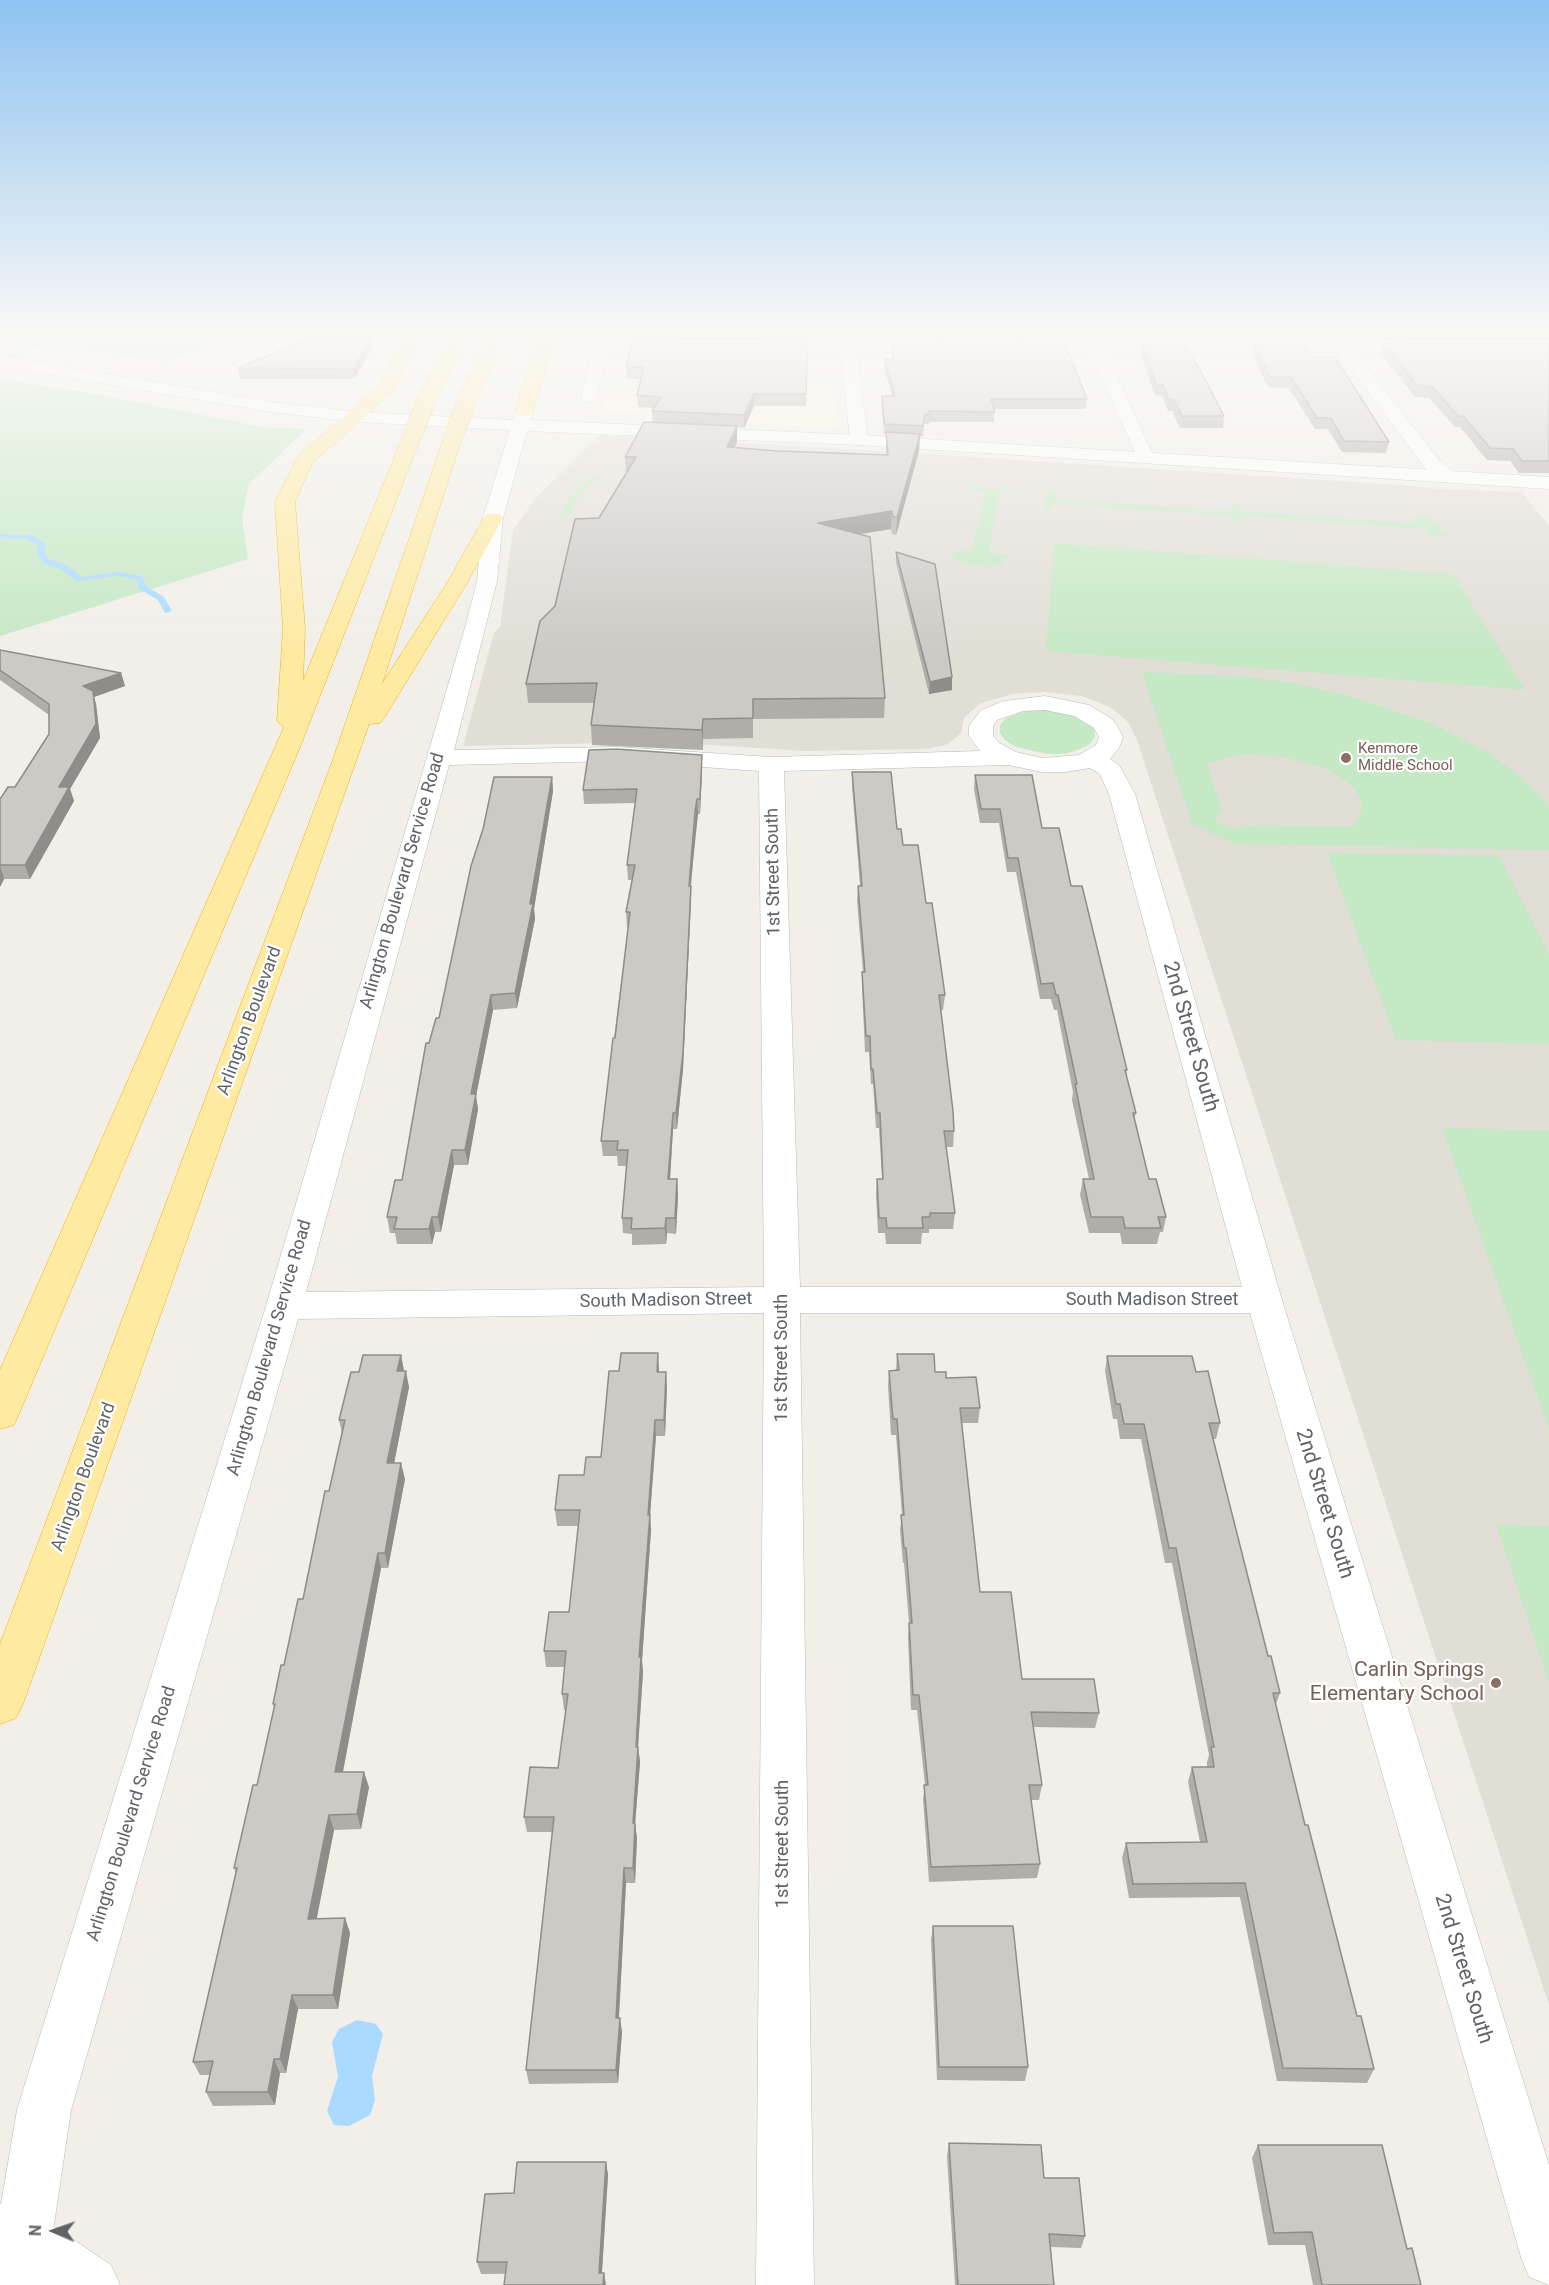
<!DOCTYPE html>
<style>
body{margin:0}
#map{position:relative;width:1549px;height:2285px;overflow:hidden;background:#f1efe8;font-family:Roboto,sans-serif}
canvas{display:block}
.north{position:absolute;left:24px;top:2201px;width:60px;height:60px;-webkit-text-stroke:4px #fff;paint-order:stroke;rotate:272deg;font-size:16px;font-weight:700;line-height:24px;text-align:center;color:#5f6368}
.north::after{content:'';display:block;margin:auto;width:21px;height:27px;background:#5f6368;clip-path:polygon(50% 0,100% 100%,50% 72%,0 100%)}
</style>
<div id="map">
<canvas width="1549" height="2285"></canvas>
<div class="north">N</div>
</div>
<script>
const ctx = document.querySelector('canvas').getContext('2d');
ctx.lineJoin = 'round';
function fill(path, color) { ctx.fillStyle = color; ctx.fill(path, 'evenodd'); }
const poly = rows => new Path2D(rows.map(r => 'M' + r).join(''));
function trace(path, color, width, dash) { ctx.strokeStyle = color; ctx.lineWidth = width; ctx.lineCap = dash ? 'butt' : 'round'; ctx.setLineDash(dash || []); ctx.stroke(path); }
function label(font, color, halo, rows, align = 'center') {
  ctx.font = font + ' Roboto,sans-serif'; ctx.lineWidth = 4.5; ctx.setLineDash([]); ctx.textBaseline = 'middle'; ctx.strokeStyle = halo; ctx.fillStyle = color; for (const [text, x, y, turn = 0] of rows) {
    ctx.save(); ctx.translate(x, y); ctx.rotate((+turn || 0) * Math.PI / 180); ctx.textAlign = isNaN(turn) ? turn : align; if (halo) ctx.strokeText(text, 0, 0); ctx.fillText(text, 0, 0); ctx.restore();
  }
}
fill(poly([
 [721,382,834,382,839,424,828,428,817,428,604,411,605,397,720,397]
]), '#fef7e0');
fill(poly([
 [600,435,865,450,1415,486,1438,489,1522,492,1549,526,1549,2005,1137,740,1128,722,1110,707,1082,696,1044,692,1013,694,981,703,964,718,961,733,948,744,928,749,805,751,665,742,463,746,494,633,500,627,513,530,537,497]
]), '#e1ded6');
fill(poly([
 [0,336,215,336,208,344,168,362],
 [0,379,91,393,262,427,306,429,249,484,242,517,248,559,0,636],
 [592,476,599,477,578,497,568,518,559,518,571,496],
 [968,487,1020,491,1000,492,989,552,1009,555,1002,564,987,567,969,565,956,561,951,554,957,551,972,551,985,491,970,490],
 [1051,491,1056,493,1056,499,1230,511,1231,504,1233,503,1241,505,1241,511,1412,523,1411,518,1419,516,1431,519,1451,534,1444,537,1431,536,1426,534,1425,529,1243,516,1242,522,1239,523,1232,521,1231,516,1055,503,1052,509,1045,509,1043,508,1045,492],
 [1054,543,1453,574,1525,690,1046,651],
 [1142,672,1240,676,1289,682,1347,695,1431,723,1487,752,1517,774,1543,799,1549,807,1549,850,1236,844,1192,824],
 [1244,754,1285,757,1325,768,1340,777,1353,787,1360,797,1362,808,1359,819,1353,826,1254,825,1235,829,1219,824,1215,820,1217,815,1222,812,1207,763],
 [1031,709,1062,710,1087,721,1094,729,1095,737,1090,744,1078,750,1064,754,1047,754,1016,747,1005,740,1000,733,1000,725,1006,718],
 [1327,853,1499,856,1549,954,1549,1044,1396,1040],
 [1442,1128,1549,1130,1549,1429],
 [1496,1524,1549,1527,1549,1682]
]), '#c5e8c5');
fill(poly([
 [357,2020,376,2024,383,2034,372,2076,375,2100,370,2115,349,2126,334,2125,327,2111,338,2077,332,2042,339,2029]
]), '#aadaff');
fill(poly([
 [52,336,59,336,0,364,0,360,52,336],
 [0,534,32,535,46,544,45,554,49,559,68,566,81,577,119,572,143,577,146,586,164,597,172,611,165,613,158,600,139,589,137,580,119,576,76,581,62,570,43,563,37,554,39,547,27,539,0,538,0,534]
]), '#aadaff');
const minor = poly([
 [595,336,611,336,609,342,676,342,684,347,676,352,607,352,597,397,595,401,589,402,583,401,581,397,595,336],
 [839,336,855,336,856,342,937,342,945,347,937,352,857,352,868,440,865,444,859,445,853,444,850,440,841,352,764,352,756,347,764,342,840,342,839,336],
 [1083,336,1099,336,1102,342,1332,342,1327,336,1343,336,1348,342,1432,344,1434,347,1432,350,1426,352,1355,352,1439,460,1458,476,1456,480,1449,482,1442,480,1425,468,1339,352,1106,352,1154,457,1151,461,1145,462,1139,461,1090,352,1022,352,1014,347,1022,342,1086,342,1083,336],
 [493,512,500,514,503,518,497,581,454,750,617,747,771,757,980,751,969,736,969,726,981,710,1004,701,1045,696,1089,705,1112,719,1116,724,1123,737,1119,748,1110,759,1119,765,1135,794,1282,1300,1549,2165,1549,2285,1529,2277,1521,2257,1250,1313,800,1313,814,2285,756,2285,764,1313,298,1319,71,2110,45,2285,0,2285,0,2210,17,2110,266,1306,466,624,477,581,483,518,486,514,493,512],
 [1045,710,1074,716,1094,728,1099,737,1096,745,1079,755,1042,758,1016,752,999,743,993,736,993,726,997,720,1023,711,1045,710],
 [617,761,759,771,764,1287,306,1292,449,765,617,761],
 [1008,765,1042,772,1065,772,1090,768,1100,774,1109,794,1242,1287,800,1287,784,771,1008,765]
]);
const tertiary = poly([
 [0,2204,43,2219,111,2265,120,2285,41,2285,9,2263,0,2260,0,2204]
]);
const secondary = poly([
 [0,356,272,402,356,412,513,420,518,407,524,406,530,407,533,411,530,420,859,435,1549,477,1549,489,859,445,527,431,503,518,500,522,493,524,486,522,483,518,510,430,356,422,272,412,0,366,0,356]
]);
const trunk = poly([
 [404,336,420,336,394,390,312,463,295,502,305,629,303,681,406,429,409,425,415,424,421,425,424,429,300,747,19,1414,14,1425,0,1429,0,1370,284,727,277,721,283,629,275,502,298,456,379,387,404,336],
 [451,336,467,336,436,399,433,403,421,403,418,399,451,336],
 [488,336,504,336,476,401,473,405,467,406,461,405,458,401,488,336],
 [539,336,555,336,533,411,530,415,524,416,518,415,515,411,539,336],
 [455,427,461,428,464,432,382,684,447,583,486,514,500,514,503,518,467,583,384,718,380,723,369,724,23,1704,16,1718,0,1724,0,1644,331,765,446,432,449,428,455,427]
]);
trace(minor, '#b5b8bc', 1);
trace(tertiary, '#b5b8bc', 1);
trace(secondary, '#b6babf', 1);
trace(trunk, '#f9ab00', 1);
fill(minor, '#fff');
fill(tertiary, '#fff');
fill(secondary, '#fff');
fill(trunk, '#feeaa1');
const trunkBridge = poly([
 [415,429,427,399],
 [455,432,467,401]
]);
trace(trunkBridge, '#f9ab00', 19, []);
trace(trunkBridge, '#feeaa1', 18);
fill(poly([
 [635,336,807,336,807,340,635,340],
 [888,336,1059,336,1059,340,889,340],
 [1125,336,1172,336,1172,340,1135,340,1134,337,1126,337],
 [1243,336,1294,336,1294,340,1245,340],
 [1366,336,1549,336,1549,340,1369,340],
 [371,337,373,347,354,379,240,379,238,368],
 [808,343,806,406,754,406,744,428,737,427,737,442,735,447,778,451,886,455,886,434,884,434,882,407,882,396,892,396,884,369,885,359,892,359,892,344,1087,399,1086,409,994,409,994,422,929,422,929,424,924,424,923,437,920,436,919,451,896,535,892,534,891,529,860,534,885,698,884,718,753,719,753,738,703,739,703,750,592,745,591,725,594,703,528,703,526,684,555,606,599,518,626,474,625,457,653,422,652,411,654,408,638,407,637,395,641,379,627,379,626,367],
 [1383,343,1549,343,1549,473,1519,473,1510,461,1487,460,1460,427,1455,427,1429,398,1415,397,1381,354],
 [1142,344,1224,416,1223,428,1180,428,1172,411,1168,411,1162,396,1155,395,1140,354],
 [1254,344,1314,357,1389,442,1386,453,1342,452,1328,429,1315,429,1289,388,1268,387,1252,354],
 [896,552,952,677,952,690,929,694,896,563],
 [0,650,121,673,125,686,94,697,96,704,100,738,70,789,74,801,30,879,4,879,0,887,0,799,15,787,49,734,49,715,0,680],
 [702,769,700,814,698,814,696,826,691,886,691,900,683,1069,677,1129,673,1129,670,1179,677,1179,678,1195,676,1234,667,1233,666,1244,632,1245,632,1234,623,1233,622,1218,627,1166,618,1166,617,1156,603,1156,601,1141,628,927,627,927,626,912,632,880,628,880,627,865,635,803,584,804,583,790],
 [852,772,897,829,926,903,945,995,943,1010,941,1010,954,1131,953,1147,946,1147,955,1213,953,1229,929,1229,929,1233,922,1233,921,1244,886,1244,885,1233,878,1233,876,1195,877,1179,882,1179,879,1128,876,1128,873,1084,871,1084,869,1052,865,1052,862,987,863,972,857,901,858,886,860,886,852,786],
 [975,775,1042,828,1071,886,1127,1070,1126,1075,1136,1113,1134,1119,1149,1179,1166,1217,1163,1232,1160,1232,1157,1244,1122,1244,1120,1233,1089,1233,1080,1195,1083,1179,1089,1179,1072,1100,1073,1092,1057,1010,1054,1010,1051,999,1040,999,1016,872,1007,872,999,823,980,823,974,789],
 [552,777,553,791,534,909,535,919,517,1008,493,1010,476,1096,478,1109,468,1165,454,1165,441,1232,435,1232,432,1244,397,1244,395,1233,390,1233,387,1217,402,1180,429,1043,439,1018,483,829],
 [897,1354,946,1378,980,1408,978,1423,962,1423,980,1592,1022,1679,1099,1713,1095,1728,1033,1727,1042,1785,1039,1800,1031,1800,1040,1864,1037,1878,929,1882,923,1799,925,1785,917,1710,911,1710,908,1638,909,1623,904,1563,903,1563,900,1530,902,1515,896,1435,891,1435,888,1386,889,1371,896,1370],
 [401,1355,404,1371,409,1387,394,1463,405,1479,388,1568,381,1568,343,1772,369,1787,361,1829,334,1830,316,1919,345,1918,350,1933,338,2009,298,2009,286,2073,280,2073,275,2105,213,2106,206,2092,210,2075,200,2075,193,2062,236,1873,234,1868,257,1785,274,1708,273,1704,303,1599,329,1491,342,1433,339,1420,359,1372],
 [1107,1356,1196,1372,1220,1423,1216,1439,1213,1439,1268,1656,1280,1693,1276,1704,1305,1825,1357,2016,1374,2069,1367,2083,1277,2081,1240,1897,1129,1898,1122,1858,1126,1843,1200,1842,1188,1782,1192,1767,1207,1767,1207,1762,1209,1755,1172,1563,1165,1563,1141,1439,1120,1439,1117,1419,1113,1419,1105,1371],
 [659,1372,667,1387,665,1436,656,1436,650,1515,651,1530,642,1661,643,1672,638,1747,640,1762,635,1824,637,1838,635,1883,626,1883,619,2018,622,2032,618,2083,529,2084,526,2070,552,1832,527,1832,524,1817,558,1768,566,1710,564,1710,562,1694,565,1667,546,1667,544,1651,569,1612,579,1526,557,1526,555,1510,584,1475,601,1457],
 [933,1926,1028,2067,1025,2081,937,2080,931,1940],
 [949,2143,1044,2178,1085,2236,1081,2248,1050,2247,1054,2285,955,2285,947,2156],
 [1258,2145,1407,2249,1421,2285,1313,2285,1305,2245,1268,2245,1252,2158],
 [606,2162,608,2175,602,2273,481,2274,477,2262,514,2193]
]), '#afaea9');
fill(poly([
 [371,337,373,347,354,379,353,369],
 [754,394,754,406,744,428,744,415],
 [737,426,737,442,727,463,727,447],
 [920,434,919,451,896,535,897,517],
 [892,511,891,529,817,541,818,523],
 [121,673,125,686,94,697,96,704,100,738,70,789,74,801,30,879,25,865,59,787,83,686],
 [952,677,952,690,929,694,930,682],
 [703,719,703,750,702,730],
 [702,755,702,769,700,814,700,799],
 [552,777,553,791,534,909,535,919,517,1008,515,993],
 [697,799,698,814,689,900,689,886],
 [0,866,4,879,0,887],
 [691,886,691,900,683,1069,677,1129,676,1113],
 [491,995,493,1010,476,1096,478,1109,468,1165,465,1150,471,1094],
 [673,1113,673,1129,669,1195,668,1179],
 [452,1150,454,1165,441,1232,438,1217],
 [677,1179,678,1195,676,1234,675,1218],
 [432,1217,435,1232,432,1244,429,1229],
 [666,1218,667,1233,666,1244,665,1228],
 [658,1353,659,1369,658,1388,657,1372],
 [401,1355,404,1371,397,1371],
 [406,1371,409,1387,391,1479,387,1463],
 [666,1372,667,1387,665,1436,664,1420],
 [655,1420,656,1436,650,1515,651,1530,642,1661,643,1672,638,1747,640,1762,634,1838,633,1823,639,1657,648,1515],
 [401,1463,405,1479,388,1568,385,1553],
 [378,1553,381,1568,340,1787,335,1772],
 [364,1772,369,1787,361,1829,357,1814],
 [329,1815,334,1830,314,1933,308,1919],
 [635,1824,637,1838,635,1883,633,1868],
 [624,1868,626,1883,618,2032,616,2018],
 [345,1918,350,1933,338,2009,333,1995],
 [292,1995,298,2009,286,2073,280,2059],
 [620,2018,622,2032,618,2083,616,2070],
 [274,2059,280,2073,275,2105,268,2092],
 [606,2162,608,2175,601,2285,599,2273],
 [604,2273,606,2285,603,2285]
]), '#8f8d8a');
const building = poly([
 [315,336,371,337,353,369,238,368,315,336],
 [632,343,808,343,806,394,754,394,744,415,652,411,661,397,637,395,644,367,626,367,632,343],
 [1383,343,1549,343,1549,461,1522,461,1513,449,1490,448,1463,416,1458,416,1432,387,1417,385,1383,343],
 [892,344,1065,344,1087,399,991,399,995,412,929,411,930,414,925,414,923,426,884,424,882,396,895,396,885,359,894,359,892,344],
 [1142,344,1183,344,1200,370,1224,416,1182,416,1174,400,1169,400,1163,385,1156,385,1142,344],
 [1254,344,1305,344,1314,357,1335,357,1389,442,1344,441,1331,418,1317,418,1291,377,1270,377,1254,344],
 [644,422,737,426,727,447,778,451,888,455,886,432,920,434,897,517,893,517,892,511,818,523,870,537,885,698,753,699,753,718,703,719,702,730,591,725,597,683,526,684,540,621,555,606,575,519,599,518,636,457,625,457,644,422],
 [896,552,935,564,952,677,930,682,896,552],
 [0,650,121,673,83,686,93,691,96,724,59,787,69,787,25,865,0,865,0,799,8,787,15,787,49,734,49,704,0,670,0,650],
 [616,749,702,755,700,799,697,799,695,812,689,886,691,886,683,1053,676,1113,673,1113,668,1179,677,1179,675,1218,666,1218,665,1228,631,1229,632,1218,622,1218,628,1150,617,1150,618,1141,601,1141,613,1038,615,1038,630,912,626,912,635,865,627,865,637,789,583,790,589,750,616,749],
 [852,772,891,772,897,829,901,829,903,845,918,845,926,903,932,903,945,995,939,995,953,1111,954,1131,944,1131,955,1213,930,1213,930,1217,922,1217,923,1228,887,1228,886,1218,879,1218,877,1179,883,1179,880,1113,877,1113,873,1069,871,1069,870,1036,866,1036,862,972,865,972,858,886,862,886,852,772],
 [975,775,1032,775,1042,828,1059,828,1071,886,1082,886,1127,1070,1125,1070,1136,1113,1133,1113,1149,1179,1156,1179,1166,1217,1158,1217,1161,1228,1125,1228,1123,1217,1091,1217,1083,1179,1094,1179,1075,1084,1077,1084,1058,995,1056,995,1053,983,1041,984,1018,858,1008,858,1000,809,981,809,975,775],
 [494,777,552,777,530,904,533,904,515,993,491,995,471,1094,476,1094,465,1150,452,1150,438,1217,432,1217,429,1229,394,1229,397,1217,387,1217,395,1180,402,1180,426,1043,429,1043,436,1018,439,1018,471,866,483,829,494,777],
 [621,1353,658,1353,657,1372,666,1372,664,1420,655,1420,648,1515,650,1514,639,1657,641,1657,636,1747,638,1747,633,1823,635,1824,633,1868,624,1868,616,2018,620,2018,616,2070,526,2070,554,1817,524,1817,530,1767,558,1768,568,1694,562,1694,566,1651,544,1651,549,1612,569,1612,580,1510,555,1510,559,1475,584,1475,586,1457,601,1457,609,1371,619,1371,621,1353],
 [897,1354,934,1354,935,1372,946,1372,946,1378,976,1377,980,1408,960,1408,980,1592,1011,1592,1022,1679,1094,1679,1099,1713,1031,1712,1042,1785,1029,1785,1040,1864,931,1867,924,1785,928,1785,919,1695,913,1695,909,1623,912,1623,906,1548,904,1548,901,1515,904,1515,897,1419,893,1419,889,1371,899,1370,897,1354],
 [363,1355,401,1355,397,1371,406,1371,387,1463,401,1463,385,1553,378,1553,335,1772,364,1772,357,1814,329,1815,308,1919,345,1918,333,1995,292,1995,280,2059,274,2059,268,2092,206,2092,213,2061,193,2062,237,1868,234,1868,253,1785,257,1785,275,1704,273,1704,281,1665,284,1665,298,1599,303,1599,325,1491,329,1491,345,1420,339,1420,351,1372,359,1372,363,1355],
 [1107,1356,1192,1356,1196,1372,1208,1371,1220,1423,1209,1423,1268,1656,1271,1656,1280,1693,1273,1693,1305,1825,1308,1825,1357,2016,1361,2016,1374,2069,1283,2068,1245,1883,1133,1884,1126,1843,1207,1842,1192,1767,1214,1767,1211,1747,1214,1747,1176,1548,1169,1548,1144,1424,1124,1424,1120,1404,1116,1404,1107,1356],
 [933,1926,1013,1926,1028,2067,939,2067,933,1926],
 [949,2143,1041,2145,1044,2178,1079,2178,1085,2236,1049,2234,1054,2285,958,2285,949,2143],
 [1258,2145,1382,2145,1407,2249,1412,2248,1421,2285,1322,2285,1312,2232,1274,2233,1258,2145],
 [517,2162,606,2162,599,2273,604,2273,603,2285,504,2285,507,2262,477,2262,485,2194,514,2193,517,2162]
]);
fill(building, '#cccac5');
trace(building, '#8f8d8a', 1.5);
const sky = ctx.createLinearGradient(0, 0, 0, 656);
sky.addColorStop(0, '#8fc3f1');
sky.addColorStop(0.51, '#f9f8f5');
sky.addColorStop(1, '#f9f8f500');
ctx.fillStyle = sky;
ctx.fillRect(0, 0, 1549, 656);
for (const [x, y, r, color] of [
 [1346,758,6,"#8d6e63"],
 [1496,1683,6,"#8d6e63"]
]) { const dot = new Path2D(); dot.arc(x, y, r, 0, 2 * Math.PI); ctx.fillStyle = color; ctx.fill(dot); trace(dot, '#fff', 2); }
label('15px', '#785e54', '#fff', [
 ["Kenmore",1358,749],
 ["Middle School",1358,766]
], 'left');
label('18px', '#5f6368', '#fff', [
 ["1st Street South",774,872,-91],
 ["Arlington Boulevard Service Road",403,881,-74],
 ["Arlington Boulevard",250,1021,-70],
 ["South Madison Street",1152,1300],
 ["South Madison Street",666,1301,-1],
 ["Arlington Boulevard Service Road",270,1348,-74],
 ["1st Street South",782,1358,-90],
 ["Arlington Boulevard",84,1477,-70],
 ["Arlington Boulevard Service Road",132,1814,-73],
 ["1st Street South",783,1844,-90]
]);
label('21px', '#5f6368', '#fff', [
 ["2nd Street South",1190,1037,74],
 ["2nd Street South",1324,1504,73],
 ["2nd Street South",1463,1969,73]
]);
label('21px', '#785e54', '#fff', [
 ["Carlin Springs",1484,1671],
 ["Elementary School",1484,1695]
], 'right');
</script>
